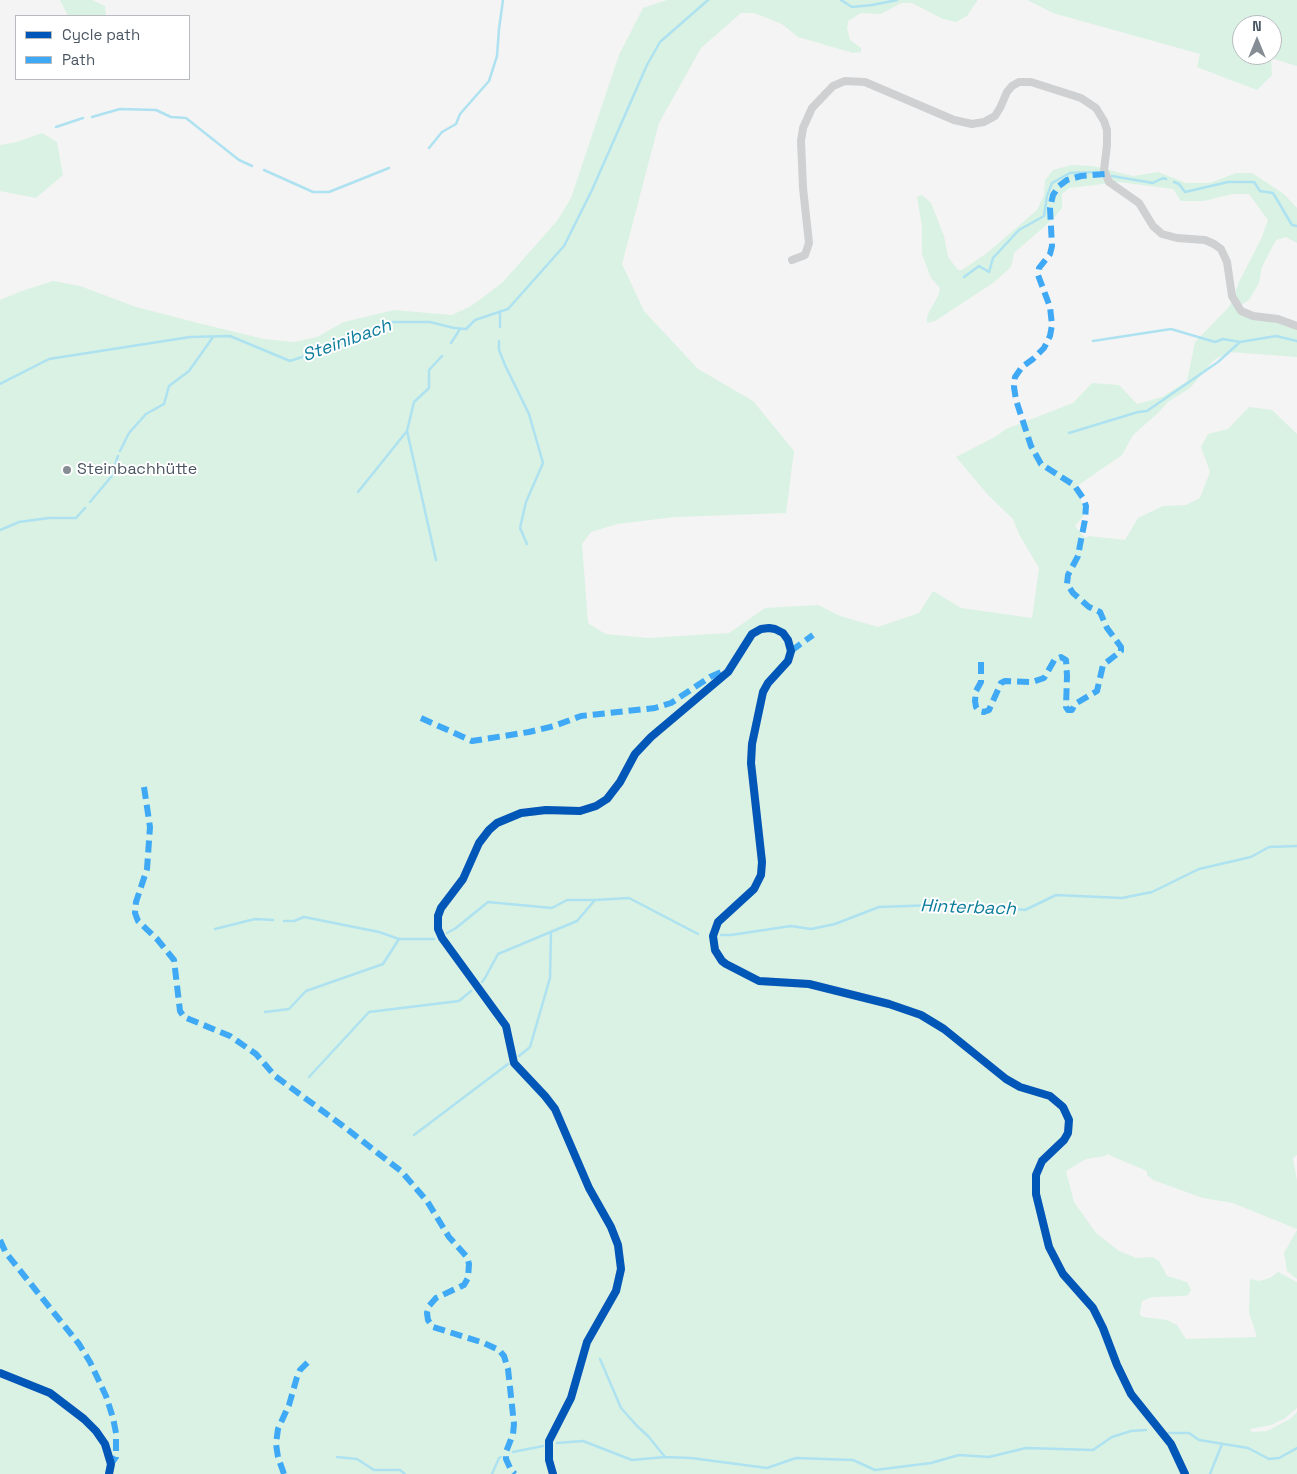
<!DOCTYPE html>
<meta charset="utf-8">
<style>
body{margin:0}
#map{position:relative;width:1297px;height:1474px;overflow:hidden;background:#f4f4f4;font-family:"Space Grotesk",sans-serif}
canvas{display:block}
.legend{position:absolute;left:15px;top:15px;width:175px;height:65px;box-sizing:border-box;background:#fff;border:1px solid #b7bbc0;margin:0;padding:6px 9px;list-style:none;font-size:15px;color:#4a5661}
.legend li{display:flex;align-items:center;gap:10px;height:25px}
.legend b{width:25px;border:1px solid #b7bbc0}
.north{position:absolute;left:1232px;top:15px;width:50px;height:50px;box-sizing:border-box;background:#fff;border:1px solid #b7bbc0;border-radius:50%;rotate:0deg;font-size:14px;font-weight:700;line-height:20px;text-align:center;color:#4a5661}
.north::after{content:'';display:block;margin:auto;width:18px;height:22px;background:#868d94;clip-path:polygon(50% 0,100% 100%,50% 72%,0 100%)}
</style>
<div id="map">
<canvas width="1297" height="1474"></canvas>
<ul class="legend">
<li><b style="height:6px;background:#0057b8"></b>Cycle path</li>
<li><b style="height:6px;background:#3fa9f5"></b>Path</li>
</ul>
<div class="north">N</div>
</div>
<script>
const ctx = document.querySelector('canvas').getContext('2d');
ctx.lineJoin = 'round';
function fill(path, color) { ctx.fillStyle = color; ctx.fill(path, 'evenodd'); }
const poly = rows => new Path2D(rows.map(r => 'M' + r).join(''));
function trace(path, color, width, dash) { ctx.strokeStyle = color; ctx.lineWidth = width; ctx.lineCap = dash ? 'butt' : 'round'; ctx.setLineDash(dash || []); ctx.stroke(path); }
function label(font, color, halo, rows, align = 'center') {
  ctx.font = font + ' "Space Grotesk",sans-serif'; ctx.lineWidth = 4; ctx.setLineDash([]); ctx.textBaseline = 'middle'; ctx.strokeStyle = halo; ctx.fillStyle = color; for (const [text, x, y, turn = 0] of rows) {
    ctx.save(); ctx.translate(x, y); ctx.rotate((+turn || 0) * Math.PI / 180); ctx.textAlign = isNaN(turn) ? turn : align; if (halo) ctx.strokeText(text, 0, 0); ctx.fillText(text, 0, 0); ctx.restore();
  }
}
fill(poly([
 [60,0,92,0,105,6,106,16,68,16],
 [667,0,977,0,977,1,967,16,956,22,943,19,912,3,901,3,881,14,861,13,848,21,847,28,850,40,861,48,861,52,853,53,798,37,782,24,754,13,741,13,701,48,659,123,622,264,644,311,698,369,753,401,794,451,786,513,675,517,617,524,591,532,582,544,588,623,605,634,648,638,729,633,765,608,818,605,840,616,878,627,919,613,933,591,961,608,1032,618,1039,568,1020,536,1013,519,988,495,956,457,995,437,1006,429,1073,403,1092,383,1119,385,1137,404,1162,397,1187,381,1195,342,1229,307,1232,301,1236,308,1297,328,1297,357,1229,352,1214,360,1190,388,1168,402,1158,413,1133,435,1122,455,1077,486,1085,514,1075,526,1085,538,1089,536,1125,540,1138,518,1163,506,1186,505,1200,498,1210,472,1201,447,1208,434,1228,429,1249,407,1272,410,1297,434,1297,1155,1293,1158,1297,1181,1297,1229,1233,1203,1203,1198,1153,1180,1147,1175,1147,1171,1107,1154,1105,1156,1086,1159,1066,1171,1074,1202,1096,1233,1119,1251,1136,1258,1152,1257,1159,1261,1167,1276,1187,1282,1191,1290,1188,1295,1183,1296,1152,1297,1142,1301,1140,1312,1140,1315,1143,1317,1167,1320,1177,1325,1186,1339,1257,1337,1249,1312,1250,1279,1259,1281,1270,1278,1278,1272,1297,1282,1297,1408,1284,1419,1271,1425,1250,1429,1252,1432,1267,1431,1290,1419,1297,1412,1297,1474,0,1474,0,300,19,292,53,281,80,286,136,307,194,322,264,339,294,342,317,337,344,322,394,310,452,315,471,306,502,283,557,221,571,198,619,55,643,8],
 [1027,0,1297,0,1297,66,1271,58,1272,75,1257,90,1197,67,1200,54,1053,13],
 [1242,25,1272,25,1272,55,1242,55],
 [42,133,57,142,63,175,36,198,0,191,0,145,17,142],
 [1072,165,1093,166,1133,176,1158,172,1186,183,1210,183,1236,173,1252,173,1284,194,1297,208,1297,243,1286,237,1276,240,1262,267,1259,283,1249,300,1239,306,1234,296,1239,282,1262,237,1268,220,1249,194,1232,194,1204,201,1181,201,1173,189,1119,182,1069,188,1062,194,1062,208,1052,220,1014,253,1011,267,993,283,935,321,927,323,927,316,939,294,940,288,931,278,922,254,922,227,917,197,922,195,931,203,944,236,948,257,958,270,962,270,987,253,1037,210,1044,195,1045,180,1053,170],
 [1297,1230,1297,1279,1287,1271,1284,1253]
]), '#d9f2e3');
trace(poly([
 [841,0,852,7,872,5,897,0],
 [92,117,120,109,156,110,171,117,186,118,239,160,252,166],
 [56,127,83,118],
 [429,148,442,132,456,124,460,114,489,81,497,56,499,29,503,0],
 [264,170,313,192,329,192,389,168],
 [1112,176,1153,183,1163,178,1166,179],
 [1174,182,1179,184,1185,192,1228,182,1254,182,1260,191,1273,193,1292,225,1297,226],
 [964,277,979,266,989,272,993,258,1019,230,1044,216,1047,196,1052,183,1070,173,1097,172],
 [500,327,500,311],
 [499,341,499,350,505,365,529,414,543,463,526,502,520,528,527,544],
 [1093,341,1171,329,1215,342,1223,339,1240,342,1276,336,1297,341],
 [451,343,460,329],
 [0,384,49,359,190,337,230,336,290,361,344,343,392,322,430,322,454,328,466,329,475,320,508,309,564,246,592,190,647,65,660,42,708,0],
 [407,431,436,560],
 [1069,433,1138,412,1147,411,1218,362,1240,342],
 [120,451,129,433,146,414,164,404,169,386,189,371,213,337],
 [358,492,407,431,414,402,429,388,429,370,442,356],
 [90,502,111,477,118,456],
 [0,530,19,522,49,518,76,518,85,508],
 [284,921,294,921,304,917,379,932,399,939,434,939],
 [215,929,255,919,273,920],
 [447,933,456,928,488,902,552,908,567,900,595,900,629,898,698,934],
 [721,935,731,935,791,926,811,929,835,924,879,907,963,904,1025,910,1056,895,1122,898,1152,892,1199,869,1251,857,1269,847,1297,846],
 [482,982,485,978,498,954,577,921,595,900],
 [265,1012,289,1009,306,991,383,964,399,939],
 [519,1056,530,1047,550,978,551,932],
 [309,1077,369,1012,459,1001,471,991],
 [414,1135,508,1064],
 [600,1359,621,1408,637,1426,648,1436,665,1457],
 [1168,1433,1189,1433,1199,1440,1248,1448,1269,1459,1279,1458,1297,1448],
 [557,1443,583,1441,632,1460,665,1457,691,1458,767,1468,796,1458,853,1460,875,1470,931,1463,959,1455,989,1457,1026,1448,1093,1450,1112,1437,1131,1431,1146,1430],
 [513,1452,543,1446],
 [337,1457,357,1459,374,1470,400,1470,405,1474],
 [492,1474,499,1458,501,1457],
 [1210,1474,1222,1444]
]), '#aee2f0', 2.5);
trace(poly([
 [792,260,805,255,809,243,803,188,801,141,803,128,812,108,833,86,845,81,865,82,954,120,972,124,984,122,995,116,1000,108,1007,92,1012,86,1019,82,1031,82,1081,98,1096,108,1104,121,1107,130,1107,145,1104,170,1109,182,1139,203,1153,226,1162,234,1177,238,1205,240,1214,244,1221,249,1227,262,1232,296,1241,311,1253,316,1278,319,1297,326],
 [0,1373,50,1393,84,1419,96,1431,105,1444,111,1464,109,1474],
 [553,1474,549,1460,549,1441,571,1398,587,1342,616,1291,621,1269,618,1245,611,1227,589,1188,555,1109,545,1096,514,1063,506,1026,442,938,438,929,438,916,441,908,463,879,479,843,489,830,497,823,521,813,546,810,580,811,596,806,607,799,620,782,635,754,651,737,728,672,752,634,761,629,769,628,775,629,783,633,788,640,791,651,788,661,768,683,763,692,752,744,751,763,762,862,761,875,754,889,718,922,713,936,715,950,722,961,726,964,759,981,809,984,889,1004,921,1015,944,1029,1006,1079,1020,1087,1050,1096,1063,1107,1069,1120,1068,1133,1064,1140,1042,1161,1036,1175,1036,1194,1049,1247,1063,1274,1093,1308,1103,1328,1117,1365,1131,1394,1171,1444,1185,1474]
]), '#ced0d2', 8);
trace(poly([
 [791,651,813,635],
 [981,662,981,682,976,691,975,701,976,707,979,711,984,712,989,710,1001,683,1005,681,1032,682,1044,678,1055,659,1061,657,1066,660,1067,676,1066,707,1068,710,1072,710,1075,704,1097,691,1103,665,1121,651,1121,647,1107,628,1100,612,1089,607,1073,593,1067,584,1068,575,1078,556,1080,545,1085,520,1086,506,1083,498,1074,485,1041,464,1031,446,1016,400,1014,387,1015,377,1022,367,1033,359,1044,348,1050,336,1052,325,1050,307,1038,275,1039,268,1050,254,1052,246,1050,208,1053,195,1059,186,1067,180,1081,176,1105,174],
 [421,718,472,741,529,732,554,726,581,716,655,708,671,703,710,677,721,672],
 [144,787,150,827,147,869,136,902,135,913,138,921,157,939,174,960,180,1011,184,1017,230,1036,256,1054,275,1076,343,1126,401,1171,427,1201,449,1237,467,1257,469,1264,468,1278,464,1285,436,1298,429,1306,427,1313,428,1320,433,1327,484,1343,499,1350,504,1356,508,1369,514,1424,513,1434,506,1452,506,1459,511,1470,515,1474],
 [0,1240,6,1253,79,1344,90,1362,106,1396,113,1418,116,1433,116,1457,111,1464],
 [284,1474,278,1457,276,1444,278,1429,289,1405,297,1377,300,1370,310,1360]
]), '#3fa9f5', 6, [12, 6]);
trace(poly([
 [0,1373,50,1393,84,1419,96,1431,105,1444,111,1464,109,1474],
 [553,1474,549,1460,549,1441,571,1398,587,1342,616,1291,621,1269,618,1245,611,1227,589,1188,555,1109,545,1096,514,1063,506,1026,442,938,438,929,438,916,441,908,463,879,479,843,489,830,497,823,521,813,546,810,580,811,596,806,607,799,620,782,635,754,651,737,728,672,752,634,761,629,769,628,775,629,783,633,788,640,791,651,788,661,768,683,763,692,752,744,751,763,762,862,761,875,754,889,718,922,713,936,715,950,722,961,726,964,759,981,809,984,889,1004,921,1015,944,1029,1006,1079,1020,1087,1050,1096,1063,1107,1069,1120,1068,1133,1064,1140,1042,1161,1036,1175,1036,1194,1049,1247,1063,1274,1093,1308,1103,1328,1117,1365,1131,1394,1171,1444,1185,1474]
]), '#0057b8', 8);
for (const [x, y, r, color] of [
 [67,470,5,"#868d94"]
]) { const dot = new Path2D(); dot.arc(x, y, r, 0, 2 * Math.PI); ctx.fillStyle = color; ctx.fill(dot); trace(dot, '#fff', 2); }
label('16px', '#4a5661', '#fff', [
 ["Steinbachhütte",77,470]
], 'left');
label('italic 18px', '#0c7c9b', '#fff', [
 ["Steinibach",347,341,-20],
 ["Hinterbach",968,908,2]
]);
</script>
